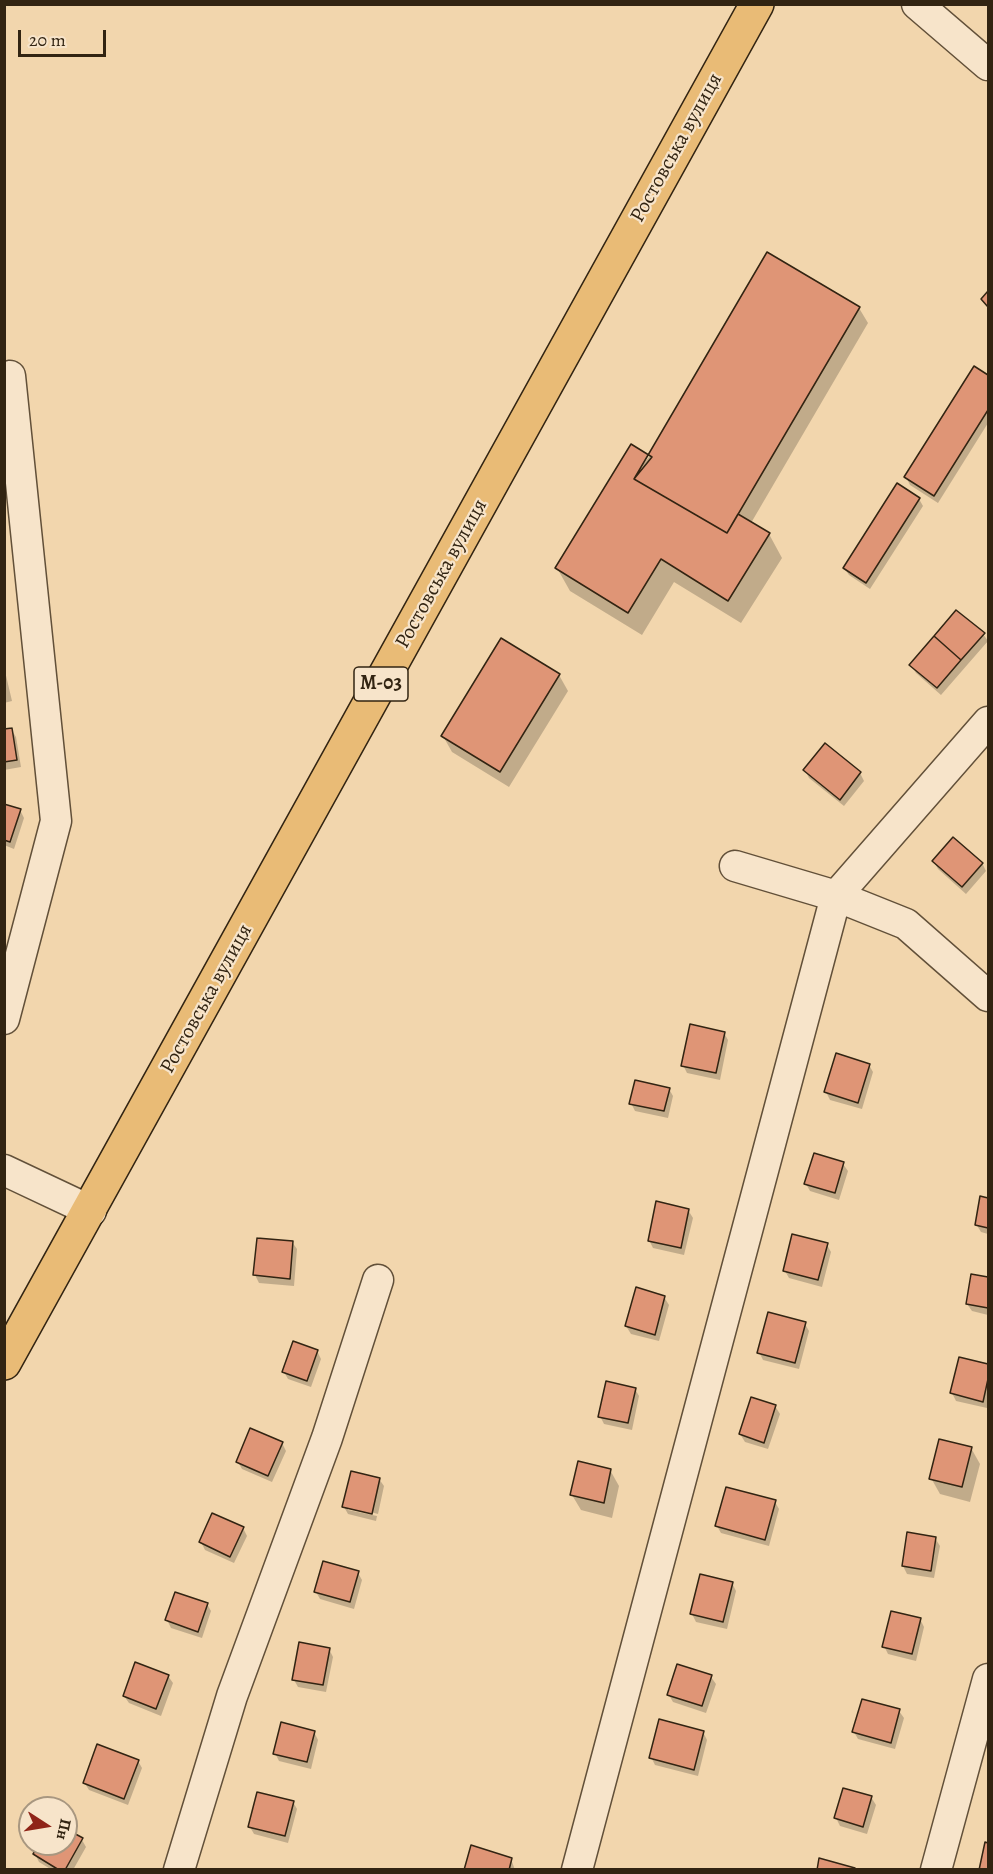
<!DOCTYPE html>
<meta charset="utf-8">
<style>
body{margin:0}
#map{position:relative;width:993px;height:1874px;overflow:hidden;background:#f2d6ad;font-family:Alegreya,serif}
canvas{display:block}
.frame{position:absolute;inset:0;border:6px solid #322412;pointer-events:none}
.north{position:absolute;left:18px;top:1796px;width:60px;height:60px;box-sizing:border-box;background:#f7e4ca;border:2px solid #a89780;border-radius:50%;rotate:102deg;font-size:16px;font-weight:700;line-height:24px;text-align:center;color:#322412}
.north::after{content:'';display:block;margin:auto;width:21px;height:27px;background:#8f2418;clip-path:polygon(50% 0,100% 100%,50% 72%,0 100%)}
.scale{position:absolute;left:18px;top:30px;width:88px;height:27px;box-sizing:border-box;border:3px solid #322412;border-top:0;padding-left:8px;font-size:18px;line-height:21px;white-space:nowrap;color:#322412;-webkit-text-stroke:4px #f7e4ca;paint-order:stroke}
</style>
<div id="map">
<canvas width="993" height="1874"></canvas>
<div class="frame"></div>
<div class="north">Пн</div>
<div class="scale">20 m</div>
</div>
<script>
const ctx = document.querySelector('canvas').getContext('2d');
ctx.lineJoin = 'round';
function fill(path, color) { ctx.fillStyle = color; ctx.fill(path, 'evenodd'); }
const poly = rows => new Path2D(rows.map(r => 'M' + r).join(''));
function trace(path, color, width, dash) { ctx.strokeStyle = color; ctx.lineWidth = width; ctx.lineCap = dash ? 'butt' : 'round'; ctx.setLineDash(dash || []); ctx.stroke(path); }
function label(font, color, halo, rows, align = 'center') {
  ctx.font = font + ' Alegreya,serif'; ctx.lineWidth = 4.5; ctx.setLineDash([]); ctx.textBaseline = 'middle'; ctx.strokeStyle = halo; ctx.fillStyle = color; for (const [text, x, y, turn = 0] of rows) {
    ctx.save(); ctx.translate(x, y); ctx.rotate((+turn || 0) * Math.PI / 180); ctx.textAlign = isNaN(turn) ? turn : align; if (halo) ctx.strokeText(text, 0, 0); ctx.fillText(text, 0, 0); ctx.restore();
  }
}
fill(poly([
 [859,308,868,323,751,523,769,534,782,558,741,623,674,582,642,635,570,591,557,568,649,457],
 [974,368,988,377,988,423,938,503,910,485,906,477],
 [919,499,923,506,870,589,849,575,844,568],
 [983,634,988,641,941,695,916,673,911,665],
 [4,667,12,701,4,703],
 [559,675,568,691,509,787,452,752,443,736],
 [11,729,16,737,21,767,4,770,4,730],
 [805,770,860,773,864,781,844,806,809,778],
 [4,805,20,810,24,818,14,849,4,845],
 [934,862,982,863,986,871,966,894,938,869],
 [724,1033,728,1040,720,1080,687,1073,683,1065],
 [869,1065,873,1072,862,1109,830,1100,826,1092],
 [669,1089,673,1096,668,1118,635,1111,631,1103],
 [843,1164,848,1171,839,1200,810,1191,806,1184],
 [981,1198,988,1199,988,1234,981,1232,976,1224],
 [688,1210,693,1218,684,1255,653,1248,649,1240],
 [292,1242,297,1249,294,1286,259,1283,255,1275],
 [827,1245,831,1252,822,1287,789,1278,785,1271],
 [972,1276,988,1279,988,1315,972,1311,967,1304],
 [664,1297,669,1305,659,1341,631,1334,626,1326],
 [805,1324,809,1331,799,1369,763,1360,759,1352],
 [317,1351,321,1359,311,1387,288,1379,284,1372],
 [960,1358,988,1366,987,1408,956,1401,952,1393],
 [635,1389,639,1396,632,1430,604,1424,600,1416],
 [775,1406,780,1414,768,1449,745,1442,740,1434],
 [282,1443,286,1451,272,1482,242,1469,238,1462],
 [971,1448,980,1464,970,1502,940,1494,931,1478],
 [610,1470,619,1486,612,1518,581,1510,572,1495],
 [379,1479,384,1486,378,1514,348,1506,348,1510,377,1516,376,1521,348,1514,344,1507],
 [775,1502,779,1509,769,1546,721,1533,717,1526],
 [243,1528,247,1536,234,1563,205,1550,201,1542],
 [909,1533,935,1538,940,1546,934,1578,907,1574,903,1566],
 [358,1573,362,1580,354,1609,320,1599,316,1592],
 [732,1583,736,1591,727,1629,696,1622,692,1614],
 [207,1604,211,1611,202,1638,171,1628,167,1620],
 [920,1619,924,1627,916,1661,888,1654,884,1646],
 [329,1649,333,1657,326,1692,298,1687,294,1680],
 [168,1676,173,1683,161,1716,129,1703,124,1696],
 [711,1677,716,1684,706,1713,673,1702,669,1695],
 [899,1711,904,1718,895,1749,858,1739,854,1732],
 [314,1732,318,1740,311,1769,279,1761,275,1753],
 [703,1732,707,1740,698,1776,655,1765,651,1757],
 [138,1761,142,1768,128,1805,89,1790,84,1782],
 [871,1797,876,1805,867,1834,840,1826,836,1818],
 [293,1802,297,1809,288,1843,254,1834,250,1827],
 [66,1831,82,1840,86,1847,73,1870,52,1870,39,1862,35,1854,41,1844,66,1844],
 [511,1859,515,1870,465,1870]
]), '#0003');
const building = poly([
 [767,252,860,307,727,533,634,479,767,252],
 [988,291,988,307,981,299,988,291],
 [974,366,988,375,988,410,934,496,904,477,974,366],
 [631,444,652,457,634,479,727,533,738,514,770,533,728,601,661,559,628,613,555,568,631,444],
 [897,483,920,498,866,583,843,568,897,483],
 [956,610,985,633,961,660,934,636,956,610],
 [934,636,961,660,937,688,909,665,934,636],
 [501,638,560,674,500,772,441,736,501,638],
 [12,728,17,760,4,762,4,729,12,728],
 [825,743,861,772,840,800,803,770,825,743],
 [4,804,21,809,10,842,4,840,4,804],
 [953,837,983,863,962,887,932,861,953,837],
 [690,1024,725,1032,716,1073,681,1066,690,1024],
 [836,1053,870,1064,858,1103,824,1092,836,1053],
 [635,1080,670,1088,664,1111,629,1104,635,1080],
 [814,1153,844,1162,835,1193,804,1184,814,1153],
 [980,1196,988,1198,988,1228,975,1225,980,1196],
 [656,1201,689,1209,681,1248,648,1241,656,1201],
 [792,1234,828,1243,818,1280,783,1271,792,1234],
 [257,1238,293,1241,290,1279,253,1275,257,1238],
 [971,1274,988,1277,988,1308,966,1304,971,1274],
 [636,1287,665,1296,655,1335,625,1326,636,1287],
 [768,1312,806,1322,795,1363,757,1353,768,1312],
 [293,1341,318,1350,307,1381,282,1372,293,1341],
 [959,1357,988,1364,988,1379,983,1402,950,1393,959,1357],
 [606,1381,636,1388,628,1423,598,1417,606,1381],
 [751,1397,776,1405,764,1443,739,1434,751,1397],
 [250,1428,283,1442,268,1476,236,1462,250,1428],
 [939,1439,972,1447,962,1487,929,1479,939,1439],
 [578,1461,611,1469,604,1503,570,1495,578,1461],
 [351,1471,380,1478,372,1514,342,1507,351,1471],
 [726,1487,776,1500,765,1540,715,1526,726,1487],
 [212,1513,244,1527,230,1557,199,1542,212,1513],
 [907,1532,936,1537,931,1571,902,1566,907,1532],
 [323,1561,359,1571,350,1602,314,1592,323,1561],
 [700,1574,733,1582,723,1622,690,1614,700,1574],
 [175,1592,208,1603,198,1632,165,1620,175,1592],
 [891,1611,921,1618,912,1654,882,1647,891,1611],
 [299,1642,330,1648,323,1685,292,1680,299,1642],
 [135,1662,169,1675,156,1709,123,1696,135,1662],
 [677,1664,712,1675,702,1706,667,1695,677,1664],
 [862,1699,900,1709,891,1743,852,1732,862,1699],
 [659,1719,704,1731,694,1770,649,1758,659,1719],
 [281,1722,315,1731,307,1762,273,1754,281,1722],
 [97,1744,139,1760,124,1799,83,1783,97,1744],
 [843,1788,872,1796,863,1827,834,1818,843,1788],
 [257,1792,294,1801,285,1836,248,1827,257,1792],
 [66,1829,83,1838,65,1870,59,1870,33,1854,39,1844,66,1844,66,1829],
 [985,1842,988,1843,988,1870,979,1870,985,1842],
 [471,1845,512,1858,509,1870,464,1870,471,1845],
 [819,1858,855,1868,855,1870,817,1870,819,1858]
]);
fill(building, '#df9576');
trace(building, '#322412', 1.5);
const minor = poly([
 [917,4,988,65],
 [735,866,836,896,906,924,988,996],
 [4,1019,56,821,10,376],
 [4,1170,91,1211],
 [179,1870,232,1696,327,1438,378,1280],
 [577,1870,836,896,988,722],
 [936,1870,988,1679]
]);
const highway = poly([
 [4,1363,757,4]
]);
trace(minor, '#625039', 33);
trace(highway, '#322412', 36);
trace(minor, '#f7e4ca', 30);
trace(highway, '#e9bb76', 33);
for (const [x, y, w] of [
 [381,684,54]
]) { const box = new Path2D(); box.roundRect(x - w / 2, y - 17, w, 34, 4.5); ctx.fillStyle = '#f7e4ca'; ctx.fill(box); trace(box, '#322412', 1.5); }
label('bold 20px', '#322412', null, [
 ["М-03",381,684]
]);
label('21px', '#322412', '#f7e4ca', [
 ["Ростовська вулиця",677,148,-61],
 ["Ростовська вулиця",442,574,-61],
 ["Ростовська вулиця",207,999,-61]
]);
</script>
